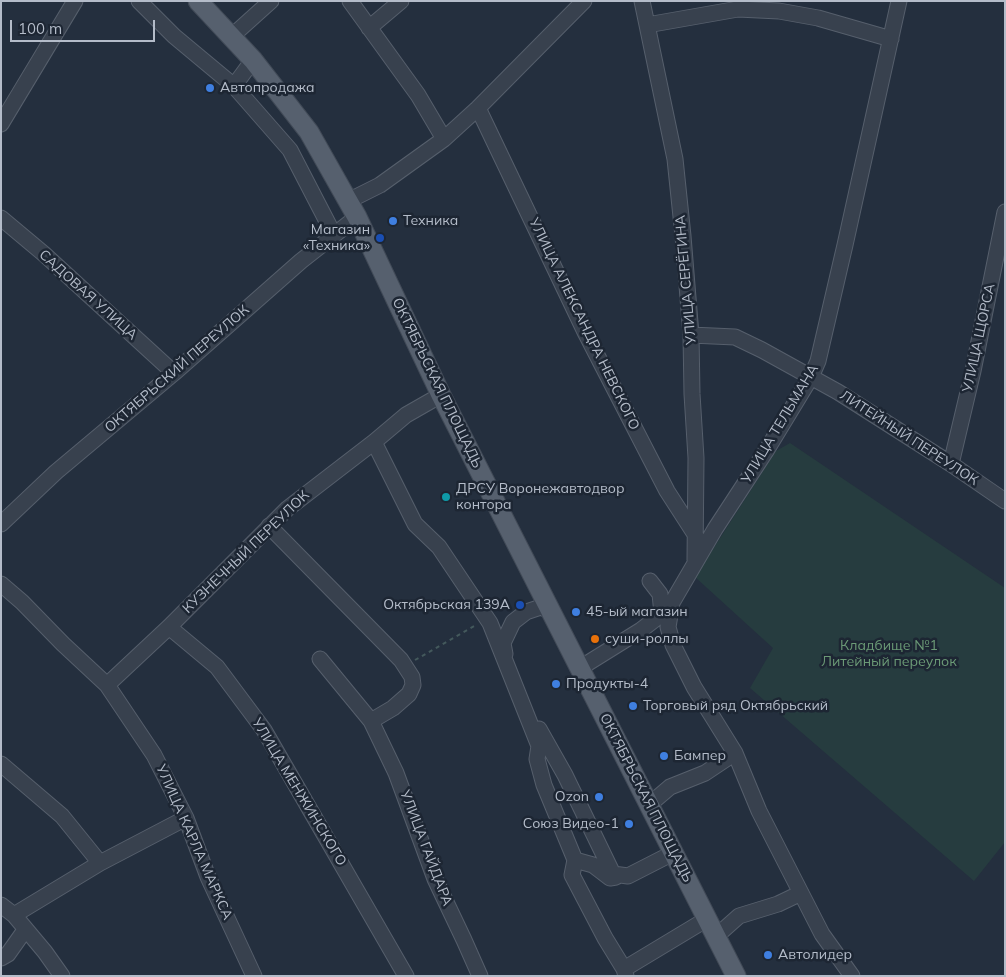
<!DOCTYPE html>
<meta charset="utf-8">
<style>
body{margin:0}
#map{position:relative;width:1006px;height:977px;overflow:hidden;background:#242f3e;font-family:Mulish,sans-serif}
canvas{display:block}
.frame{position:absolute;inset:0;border:2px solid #b4bcc9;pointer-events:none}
.scale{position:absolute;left:10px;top:20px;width:145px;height:22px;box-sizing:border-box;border:2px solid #b4bcc9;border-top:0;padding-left:6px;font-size:15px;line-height:18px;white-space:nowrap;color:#b4bcc9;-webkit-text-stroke:4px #1d2633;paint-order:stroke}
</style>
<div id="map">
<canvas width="1006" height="977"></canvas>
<div class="frame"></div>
<div class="scale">100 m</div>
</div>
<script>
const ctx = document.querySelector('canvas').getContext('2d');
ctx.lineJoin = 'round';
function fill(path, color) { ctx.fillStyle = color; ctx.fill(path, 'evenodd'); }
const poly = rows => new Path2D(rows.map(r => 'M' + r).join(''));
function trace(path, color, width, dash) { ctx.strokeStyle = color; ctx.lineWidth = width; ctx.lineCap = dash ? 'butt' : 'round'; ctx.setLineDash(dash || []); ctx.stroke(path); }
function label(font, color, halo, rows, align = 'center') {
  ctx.font = font + ' Mulish,sans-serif'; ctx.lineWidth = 5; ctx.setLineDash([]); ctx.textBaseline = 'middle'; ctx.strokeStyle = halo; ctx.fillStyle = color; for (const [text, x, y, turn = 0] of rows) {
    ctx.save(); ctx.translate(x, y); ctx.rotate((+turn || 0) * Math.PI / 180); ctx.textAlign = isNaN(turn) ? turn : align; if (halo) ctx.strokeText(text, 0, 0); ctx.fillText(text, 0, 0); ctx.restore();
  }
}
fill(poly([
 [790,443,1005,588,1005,842,974,881,750,688,773,648,695,577,776,451]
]), '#263c3f');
const minor = poly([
 [139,1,174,36,234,86,290,150,334,235],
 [350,1,418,95,444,139],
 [642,1,675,159,683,236,691,335,692,394,696,458,695,560],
 [647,25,738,9,779,11,818,18,891,39],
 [369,28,401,1],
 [231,37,271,1],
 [234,86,253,60],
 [478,108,585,332,667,491,696,536],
 [1,124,75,1],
 [346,198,356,197,380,185,444,139,478,108,584,1],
 [1,218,44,254,174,373],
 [691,335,735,337,762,350,838,392,951,464,1005,501],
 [374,442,415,524,439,547,490,623,539,746,537,759,544,785,575,860,572,875,605,938,624,969,626,976],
 [951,464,973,371,1005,212],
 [1,524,56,472,174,373,301,261,357,217],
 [269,526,401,660,412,677,413,685,409,694,393,708,371,721,396,773,435,879,464,940,480,976],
 [650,581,660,594,662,614],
 [1,584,22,602,63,644,107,685,154,755,186,818,208,877,254,976],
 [672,603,668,627,673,645,694,687,735,753,759,811,822,934,852,976],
 [169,627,217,667,264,730,406,976],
 [505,654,503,643,513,622,526,612,541,607,551,611],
 [320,659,371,721],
 [580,668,641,630,662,614,673,601,715,529,766,451,811,377,818,361,845,245,899,1],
 [107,685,169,627,287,509,374,442,406,415,441,395],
 [539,729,565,775,613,874,628,876,673,853],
 [1,764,62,816,100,863],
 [650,804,670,787,705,773,735,753],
 [575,860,593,865,610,878,616,877],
 [1,905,14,915,45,952,62,976],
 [14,915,100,863,186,818],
 [717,939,721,932,739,916,778,904,801,893],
 [1,958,8,954,25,930],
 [624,969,707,919]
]);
const major = poly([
 [198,1,253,60,309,132,357,217,441,395,736,976]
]);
trace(minor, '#565f6c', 17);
trace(major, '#414a57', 21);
trace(poly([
 [415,660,476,625]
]), '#44595c', 2, [4, 4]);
trace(minor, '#38414e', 15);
trace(major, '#56606e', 19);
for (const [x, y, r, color] of [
 [210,88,5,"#3f7fe0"],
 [393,221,5,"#3f7fe0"],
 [380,238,5,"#1a4fb4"],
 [446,497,5,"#0f9aa8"],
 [520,605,5,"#1a4fb4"],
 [576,612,5,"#3f7fe0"],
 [595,639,5,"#e8710a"],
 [556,684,5,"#3f7fe0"],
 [633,706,5,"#3f7fe0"],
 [664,756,5,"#3f7fe0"],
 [599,797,5,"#3f7fe0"],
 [629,824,5,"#3f7fe0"],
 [768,955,5,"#3f7fe0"]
]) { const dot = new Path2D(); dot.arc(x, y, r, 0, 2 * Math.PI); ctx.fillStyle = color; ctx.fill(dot); trace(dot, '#1d2633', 2); }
label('14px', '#b4bcc9', '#1d2633', [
 ["Автопродажа",220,88],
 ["Техника",403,221],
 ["Магазин",370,230,"right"],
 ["«Техника»",370,246,"right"],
 ["ДРСУ Воронежавтодвор",456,489],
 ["контора",456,505],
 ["Октябрьская 139А",510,605,"right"],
 ["45-ый магазин",586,612],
 ["суши-роллы",605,639],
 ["Продукты-4",566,684],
 ["Торговый ряд Октябрьский",643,706],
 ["Бампер",674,756],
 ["Ozon",589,797,"right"],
 ["Союз Видео-1",619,824,"right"],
 ["Автолидер",778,955]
], 'left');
label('14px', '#b4bcc9', '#1d2633', [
 ["УЛИЦА СЕРЁГИНА",686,280,-95],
 ["САДОВАЯ УЛИЦА",88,295,42],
 ["УЛИЦА АЛЕКСАНДРА НЕВСКОГО",584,324,64],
 ["УЛИЦА ЩОРСА",979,338,-78],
 ["ОКТЯБРЬСКИЙ ПЕРЕУЛОК",177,369,-41],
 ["ОКТЯБРЬСКАЯ ПЛОЩАДЬ",437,383,64],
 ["УЛИЦА ТЕЛЬМАНА",780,424,-59],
 ["ЛИТЕЙНЫЙ ПЕРЕУЛОК",909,438,33],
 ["КУЗНЕЧНЫЙ ПЕРЕУЛОК",246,552,-44],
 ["УЛИЦА МЕНЖИНСКОГО",299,792,59],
 ["ОКТЯБРЬСКАЯ ПЛОЩАДЬ",646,798,63],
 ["УЛИЦА КАРЛА МАРКСА",194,842,66],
 ["УЛИЦА ГАЙДАРА",426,848,69]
]);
label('14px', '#6b9a76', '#1d2633', [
 ["Кладбище №1",889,646],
 ["Литейный переулок",889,662]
]);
</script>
